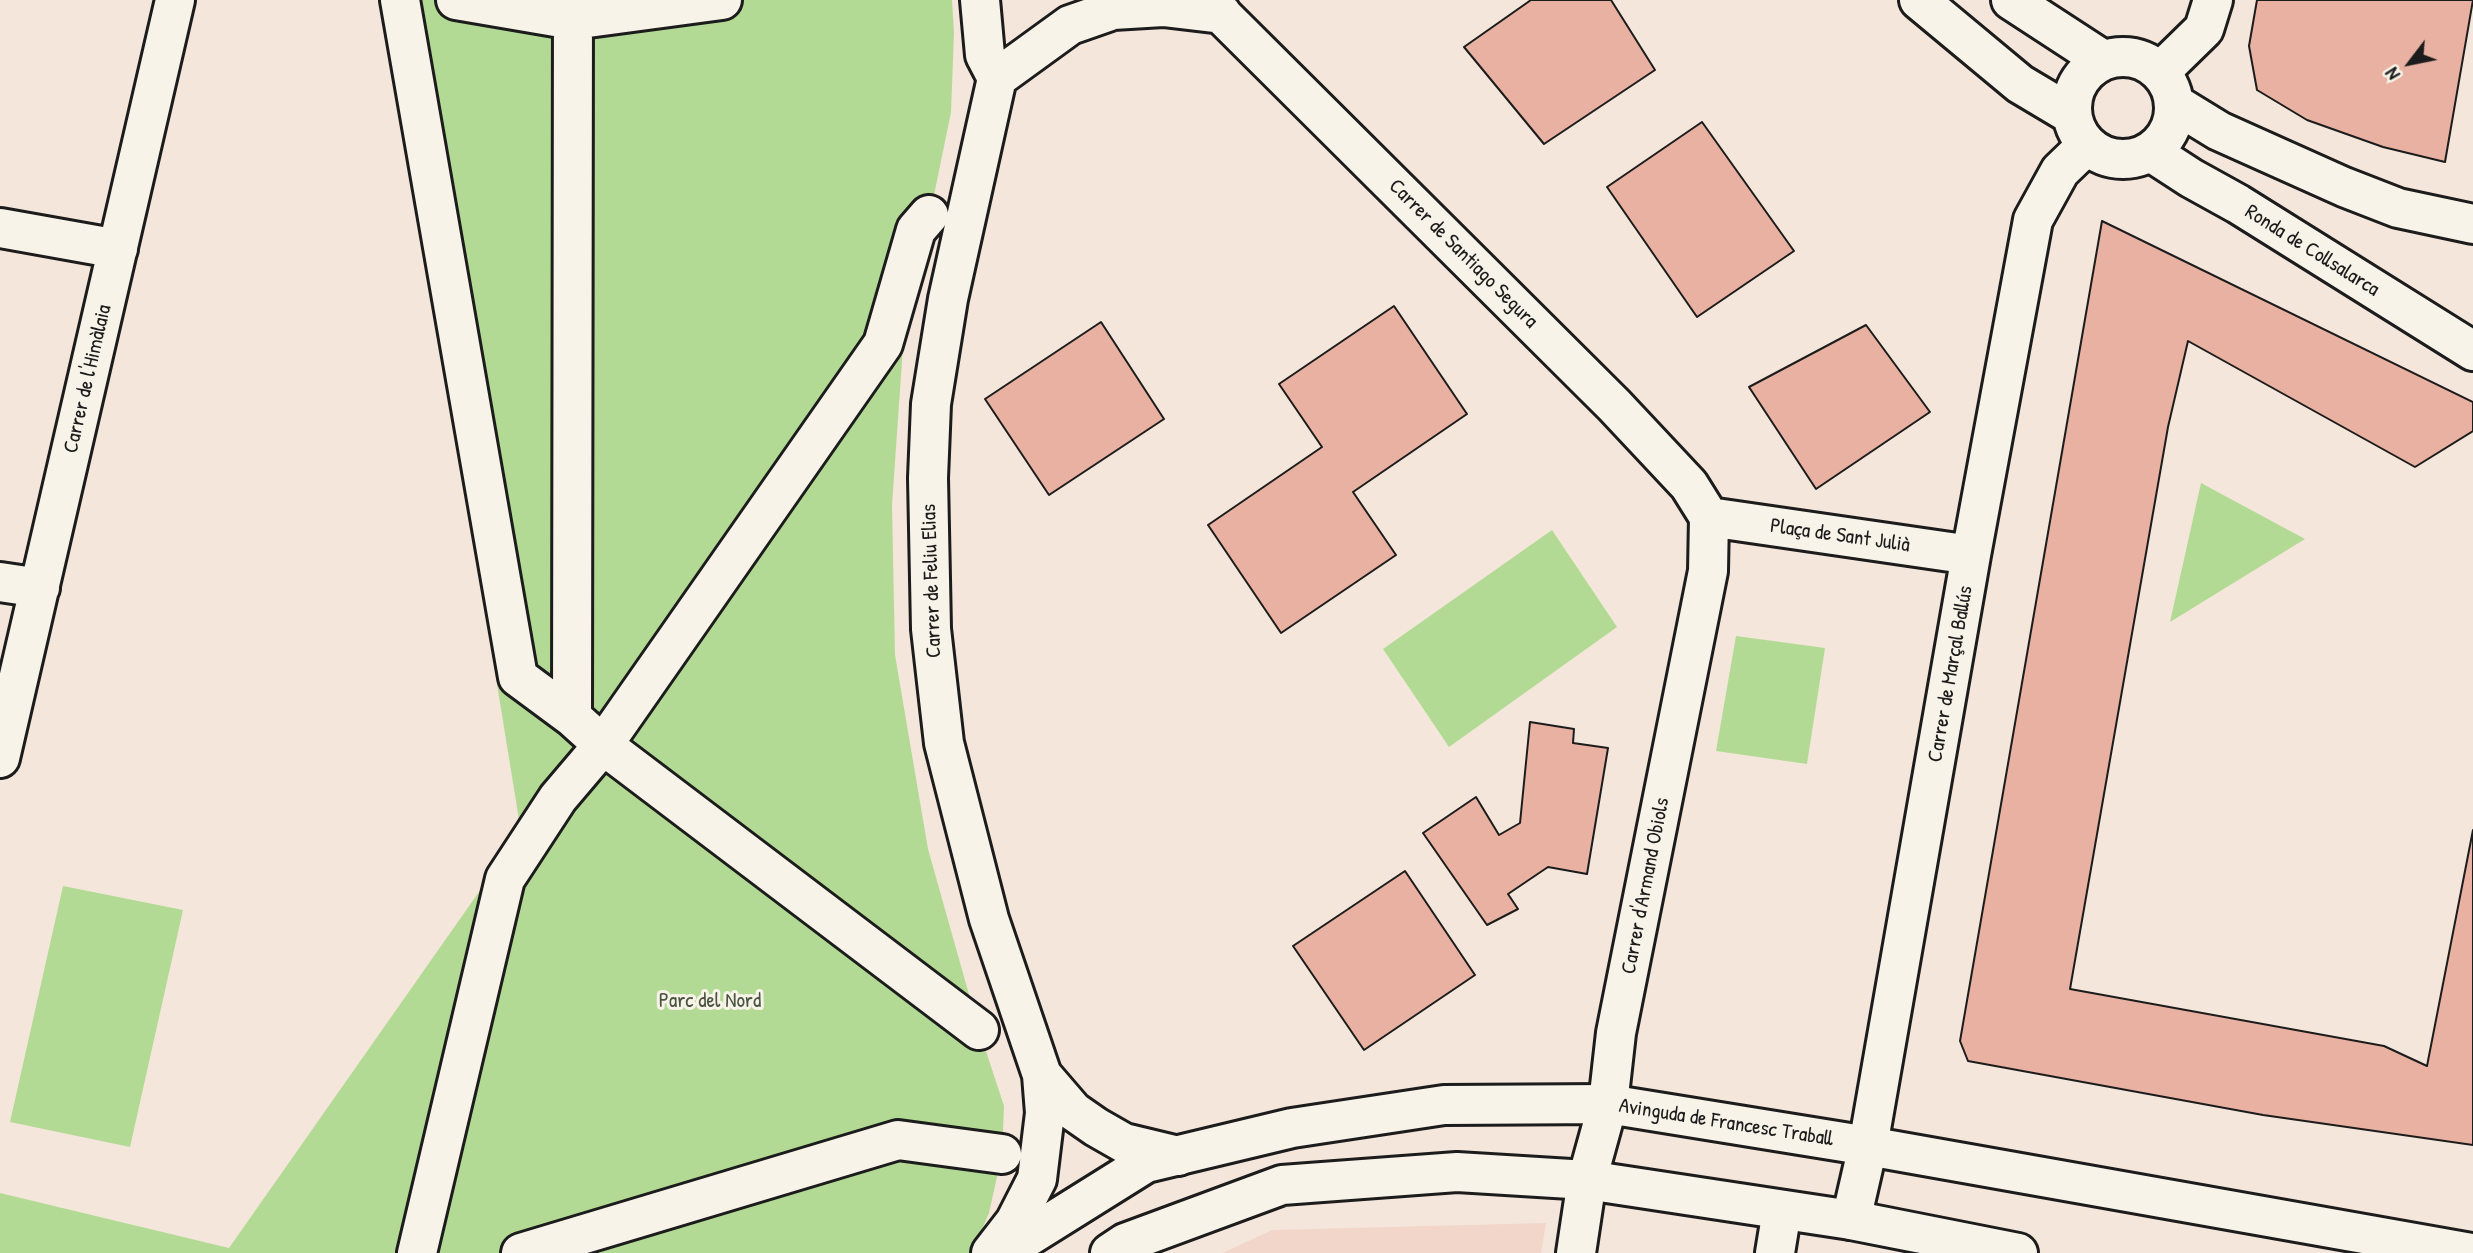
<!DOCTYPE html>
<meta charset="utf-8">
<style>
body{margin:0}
#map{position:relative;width:2473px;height:1253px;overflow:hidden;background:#f4e6da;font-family:"Patrick Hand",sans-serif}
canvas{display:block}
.north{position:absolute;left:2375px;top:28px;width:70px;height:70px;-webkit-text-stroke:5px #f7f3e8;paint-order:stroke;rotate:238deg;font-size:19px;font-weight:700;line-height:28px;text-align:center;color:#1c1c1c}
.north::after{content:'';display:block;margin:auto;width:24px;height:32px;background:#1c1c1c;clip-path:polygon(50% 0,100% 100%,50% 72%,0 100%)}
</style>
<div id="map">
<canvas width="2473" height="1253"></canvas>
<div class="north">N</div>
</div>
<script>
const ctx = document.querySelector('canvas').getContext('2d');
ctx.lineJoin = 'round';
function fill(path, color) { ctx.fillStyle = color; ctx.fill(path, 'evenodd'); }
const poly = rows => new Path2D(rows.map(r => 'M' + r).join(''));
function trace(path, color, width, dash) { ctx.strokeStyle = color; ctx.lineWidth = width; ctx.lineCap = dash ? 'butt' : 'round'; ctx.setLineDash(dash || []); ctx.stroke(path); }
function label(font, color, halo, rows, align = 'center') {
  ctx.font = font + ' "Patrick Hand",sans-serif'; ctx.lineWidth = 6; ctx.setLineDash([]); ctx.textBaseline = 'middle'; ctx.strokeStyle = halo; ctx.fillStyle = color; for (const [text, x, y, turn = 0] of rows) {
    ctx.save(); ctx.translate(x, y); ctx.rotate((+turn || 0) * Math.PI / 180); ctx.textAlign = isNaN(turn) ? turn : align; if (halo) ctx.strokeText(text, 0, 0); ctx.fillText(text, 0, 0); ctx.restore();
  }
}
fill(poly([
 [1546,1223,1541,1253,1223,1253,1272,1230]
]), '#f1d6c9');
fill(poly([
 [386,0,952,0,954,33,951,112,903,347,892,505,895,655,928,849,979,1030,1004,1106,1002,1154,989,1213,972,1253,0,1253,0,1193,229,1248,521,832],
 [2201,483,2305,539,2170,622],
 [1552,530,1617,627,1449,747,1383,649],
 [1736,636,1825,648,1807,764,1716,751],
 [63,886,183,910,130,1147,10,1122]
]), '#b3da95');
const building = poly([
 [1531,0,1611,0,1655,70,1544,144,1464,47,1531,0],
 [2257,0,2473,0,2445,162,2383,147,2307,120,2257,90,2249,46,2257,0],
 [1702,122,1794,251,1697,317,1607,187,1702,122],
 [2102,221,2473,402,2473,431,2415,467,2188,341,2168,427,2070,989,2384,1046,2427,1066,2473,830,2473,1145,2263,1115,1968,1061,1960,1041,2102,221],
 [1394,306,1467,414,1353,492,1396,555,1281,633,1208,525,1322,447,1279,384,1394,306],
 [1101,322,1164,419,1049,495,985,399,1101,322],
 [1866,325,1930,412,1816,489,1749,387,1866,325],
 [1530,722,1574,729,1573,743,1608,748,1587,874,1548,867,1508,894,1518,909,1487,925,1423,833,1476,797,1499,835,1520,823,1530,722],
 [1405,871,1475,975,1364,1050,1293,946,1405,871]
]);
fill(building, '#e9b1a1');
trace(building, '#1c1c1c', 2);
const street = poly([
 [400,0,518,677,572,717,603,745,558,798,505,879,417,1253],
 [456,0,573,20,722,0],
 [980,0,985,55,997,78,948,299,931,404,928,478,931,629,944,743,989,919,1042,1075,1045,1113,1037,1179,1015,1222,991,1253],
 [1207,0,1614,405,1689,485,1709,517],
 [2160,72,2204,29,2213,0],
 [997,78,1070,25,1113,10,1163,7,1222,14],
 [929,215,916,230,883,344,603,745,979,1030],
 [0,228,118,249],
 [1709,517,1971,555],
 [0,582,40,588],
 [572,717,573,0],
 [0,758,175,0],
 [1042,1075,1073,1111,1096,1127,1124,1143,1178,1156],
 [1851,1220,1868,1146,1971,555,2033,220,2060,171,2087,145],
 [521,1253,898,1140,1002,1154],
 [1576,1253,1587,1180,1608,1104,1616,1033,1708,571,1709,517],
 [1775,1253,1782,1210]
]);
const secondary = poly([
 [1919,0,2020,84,2072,115],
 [2011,0,2103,60],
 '2072 108a51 51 0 1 1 102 0a51 51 0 1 1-102 0Z',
 [2175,104,2219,131,2344,187,2398,208,2473,224],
 [2151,152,2191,178,2238,204,2473,351],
 [1002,1253,1146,1163,1292,1128,1444,1105,1608,1104,1868,1146,2471,1253],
 [1110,1253,1125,1243,1282,1185,1457,1172,1587,1180,1851,1220,2018,1253]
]);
trace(street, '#1c1c1c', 44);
trace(secondary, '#1c1c1c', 44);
trace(street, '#f7f3e8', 38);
trace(secondary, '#f7f3e8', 38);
label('21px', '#1c1c1c', '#f7f3e8', [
 ["Ronda de Collsalarca",2312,251,32],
 ["Carrer de Santiago Segura",1463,254,45],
 ["Carrer de l'Himàlaia",88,379,-77],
 ["Plaça de Sant Julià",1840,536,8],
 ["Carrer de Feliu Elias",932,581,-92],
 ["Carrer de Marçal Ballús",1951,674,-80],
 ["Carrer d'Armand Obiols",1646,886,-79],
 ["Avinguda de Francesc Traball",1726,1123,9]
]);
label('21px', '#495540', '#f7f3e8', [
 ["Parc del Nord",710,1001]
]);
</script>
